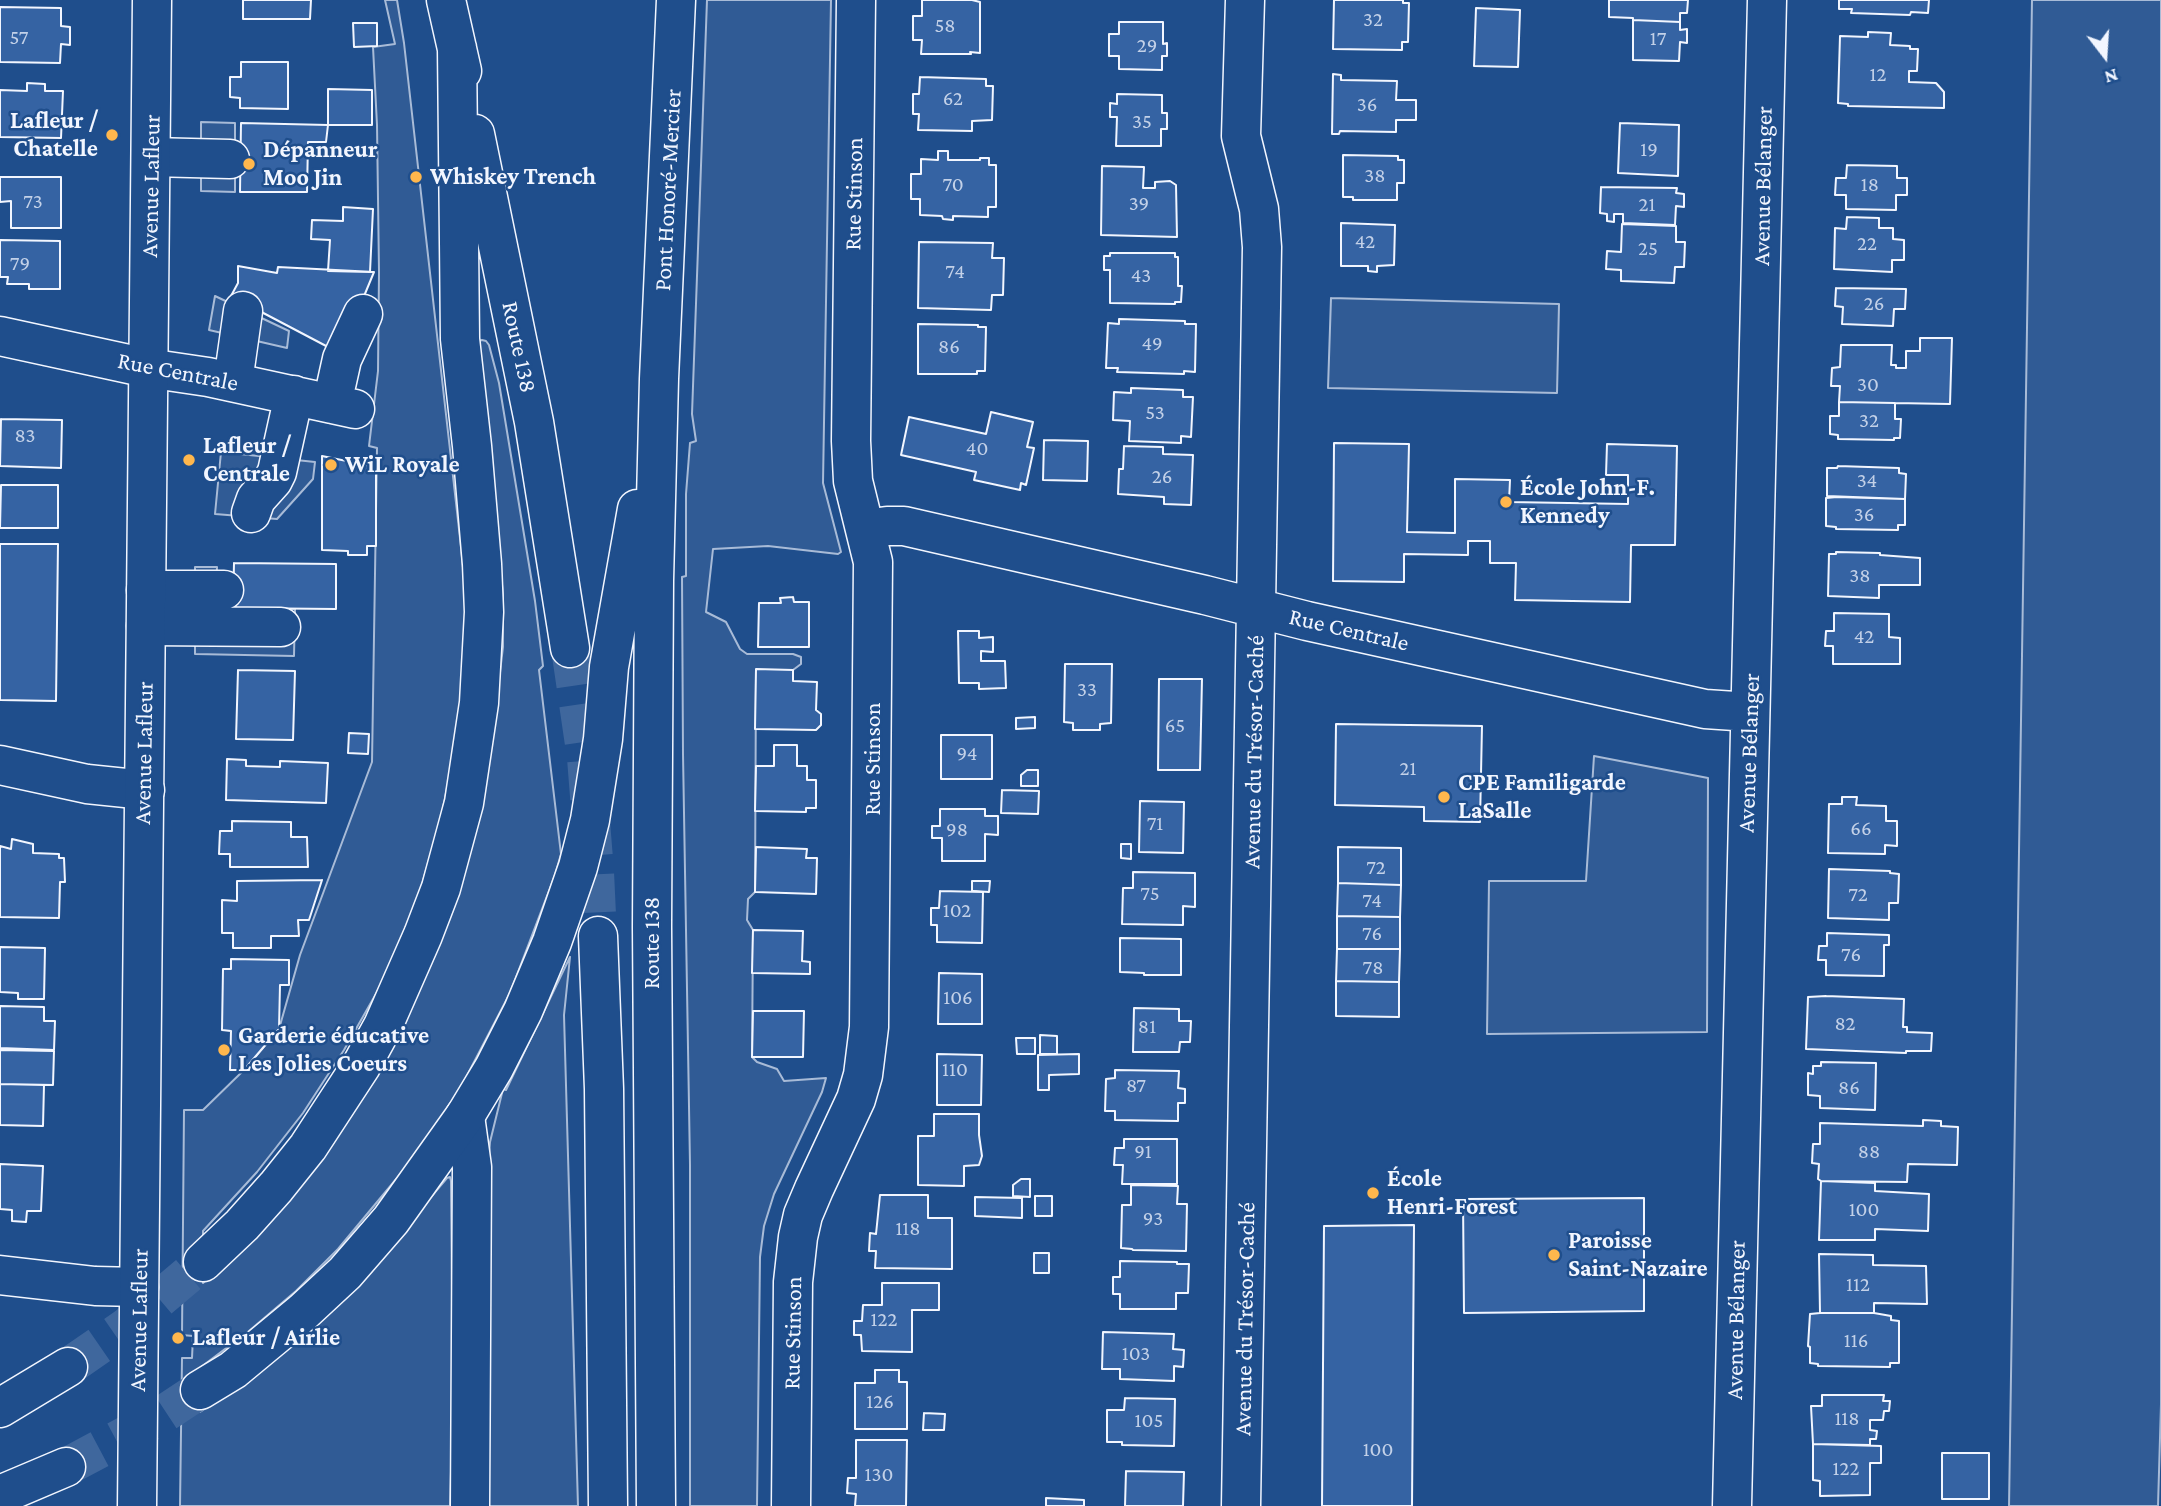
<!DOCTYPE html>
<meta charset="utf-8">
<style>
body{margin:0}
#map{position:relative;width:2161px;height:1506px;overflow:hidden;background:#1f4e8c;font-family:"Crimson Pro",serif}
canvas{display:block}
.north{position:absolute;left:2070px;top:21px;width:70px;height:70px;-webkit-text-stroke:5px #1f4e8c;paint-order:stroke;rotate:163deg;font-size:19px;font-weight:700;line-height:28px;text-align:center;color:#f2f6ff}
.north::after{content:'';display:block;margin:auto;width:24px;height:32px;background:#f2f6ff;clip-path:polygon(50% 0,100% 100%,50% 72%,0 100%)}
</style>
<div id="map">
<canvas width="2161" height="1506"></canvas>
<div class="north">N</div>
</div>
<script>
const ctx = document.querySelector('canvas').getContext('2d');
ctx.lineJoin = 'round';
function fill(path, color) { ctx.fillStyle = color; ctx.fill(path, 'evenodd'); }
const poly = rows => new Path2D(rows.map(r => 'M' + r).join(''));
function trace(path, color, width, dash) { ctx.strokeStyle = color; ctx.lineWidth = width; ctx.lineCap = dash ? 'butt' : 'round'; ctx.setLineDash(dash || []); ctx.stroke(path); }
function label(font, color, halo, rows, align = 'center') {
  ctx.font = font + ' "Crimson Pro",serif'; ctx.lineWidth = 5; ctx.setLineDash([]); ctx.textBaseline = 'middle'; ctx.strokeStyle = halo; ctx.fillStyle = color; for (const [text, x, y, turn = 0] of rows) {
    ctx.save(); ctx.translate(x, y); ctx.rotate((+turn || 0) * Math.PI / 180); ctx.textAlign = isNaN(turn) ? turn : align; if (halo) ctx.strokeText(text, 0, 0); ctx.fillText(text, 0, 0); ctx.restore();
  }
}
const built = poly([
 [385,0,397,0,404,43,461,547,466,599,464,683,455,748,441,818,416,905,381,985,344,1050,303,1113,257,1172,203,1231,203,1283,225,1265,283,1203,492,740,503,647,503,595,479,341,482,340,486,341,489,345,499,383,535,601,543,666,539,670,561,854,555,875,510,993,448,1112,412,1160,338,1249,296,1291,249,1331,201,1367,200,1412,215,1402,420,1210,447,1178,450,1177,451,1181,453,1402,450,1506,180,1506,182,1358,192,1358,193,1336,182,1335,184,1110,203,1110,244,1070,279,1029,300,955,372,762,377,448,369,446,378,371,379,272,377,125,373,47,395,44,385,0],
 [707,0,831,0,823,483,841,552,838,554,768,546,713,549,706,612,726,622,740,649,747,654,793,654,801,657,801,664,793,670,756,670,755,892,748,899,747,920,753,930,752,1057,757,1062,777,1069,784,1081,826,1078,822,1092,774,1194,764,1226,760,1257,757,1506,690,1506,690,1165,683,754,682,577,686,576,686,494,690,443,696,441,692,414,707,0],
 [2032,0,2161,0,2161,1404,2158,1506,2009,1506,2032,0],
 [201,122,235,123,235,192,201,191,201,122],
 [215,296,289,331,287,348,209,330,215,296],
 [1331,298,1559,304,1557,393,1328,388,1331,298],
 [221,452,315,462,313,479,277,519,215,514,221,452],
 [195,567,217,567,215,608,295,609,294,656,195,654,195,567],
 [1594,756,1708,778,1707,1032,1487,1034,1489,881,1586,881,1594,756],
 [570,957,564,1015,578,1506,488,1506,490,1375,487,1182,490,1142,503,1089,506,1090,570,957]
]);
fill(built, '#305b95');
trace(built, '#a8bbd7', 2);
const building = poly([
 [243,0,311,0,310,19,243,19,243,0],
 [922,0,972,0,980,2,980,53,970,52,971,54,921,54,922,40,913,40,913,16,922,16,922,0],
 [1334,0,1403,0,1403,3,1409,3,1408,42,1402,42,1402,50,1333,49,1334,0],
 [1609,0,1688,0,1687,13,1680,13,1680,22,1633,20,1633,18,1609,17,1609,0],
 [1839,0,1929,0,1928,13,1911,12,1910,15,1851,13,1852,9,1839,9,1839,0],
 [0,7,61,8,61,26,70,27,70,45,61,44,60,63,0,62,0,7],
 [1476,8,1520,10,1518,67,1474,66,1476,8],
 [1633,20,1680,22,1680,30,1687,29,1687,43,1680,42,1679,61,1633,60,1633,20],
 [1119,22,1163,22,1163,44,1167,43,1167,56,1162,56,1162,70,1119,69,1119,56,1109,56,1109,34,1119,34,1119,22],
 [353,23,377,23,377,46,354,47,353,23],
 [1868,32,1891,33,1890,45,1910,46,1910,49,1918,49,1917,71,1909,71,1909,82,1936,83,1944,92,1944,108,1848,106,1848,104,1838,103,1840,36,1868,37,1868,32],
 [241,62,288,62,288,109,240,108,240,98,230,97,230,77,241,77,241,62],
 [1333,74,1341,75,1341,80,1397,81,1396,100,1416,100,1416,120,1396,120,1396,132,1340,131,1339,134,1332,134,1333,74],
 [920,77,986,79,986,86,993,86,992,120,972,121,972,131,918,130,919,114,913,114,913,94,919,94,920,77],
 [27,83,45,84,45,91,63,91,61,138,0,137,0,90,27,91,27,83],
 [328,89,372,90,372,125,328,125,328,89],
 [1117,94,1162,95,1162,113,1167,113,1167,129,1161,129,1161,146,1116,146,1117,117,1110,117,1110,103,1117,104,1117,94],
 [241,123,328,125,326,142,308,142,307,192,240,192,241,123],
 [1620,123,1679,125,1678,176,1618,173,1620,123],
 [938,151,948,151,948,160,980,160,980,158,989,158,989,165,996,165,996,207,988,207,988,217,953,216,953,220,943,219,942,216,920,215,920,199,911,199,911,174,921,174,921,159,938,160,938,151],
 [1343,155,1398,156,1398,160,1404,160,1404,183,1397,183,1397,200,1353,200,1353,197,1343,197,1343,155],
 [1847,165,1897,166,1897,178,1907,178,1907,195,1896,195,1896,210,1846,209,1846,195,1835,195,1836,178,1846,178,1847,165],
 [1102,166,1144,167,1143,188,1155,188,1155,182,1170,181,1176,185,1177,237,1101,235,1102,166],
 [0,177,61,177,61,228,11,228,11,201,0,202,0,177],
 [1601,187,1677,188,1676,193,1684,194,1684,207,1676,206,1675,225,1623,223,1623,214,1614,214,1614,222,1607,221,1607,214,1600,213,1601,187],
 [343,207,373,209,370,272,328,271,330,240,311,239,312,220,343,221,343,207],
 [1847,217,1879,218,1879,228,1893,228,1893,239,1904,240,1904,260,1892,260,1892,272,1834,269,1835,228,1846,229,1847,217],
 [1341,223,1395,225,1394,265,1377,266,1377,272,1368,271,1368,266,1341,266,1341,223],
 [1622,224,1676,226,1676,242,1685,242,1684,267,1675,267,1674,283,1621,281,1621,270,1606,269,1607,251,1621,252,1622,224],
 [0,240,60,241,60,289,29,289,29,284,7,284,8,277,0,277,0,240],
 [919,242,993,243,992,258,1004,258,1003,295,992,295,991,310,918,308,919,242],
 [1110,253,1175,253,1175,257,1178,257,1178,286,1182,286,1181,302,1175,302,1175,304,1110,303,1110,270,1104,270,1104,256,1110,256,1110,253],
 [238,266,277,273,278,267,374,272,362,301,328,347,231,296,238,283,238,266],
 [1836,288,1906,289,1905,309,1894,309,1893,326,1842,324,1843,307,1835,306,1836,288],
 [1119,319,1185,321,1185,324,1196,324,1195,372,1184,371,1184,374,1117,372,1118,368,1106,368,1108,323,1119,324,1119,319],
 [918,324,978,325,978,327,986,327,985,371,977,371,977,374,918,374,918,324],
 [1920,338,1952,338,1950,404,1839,402,1840,386,1831,386,1832,368,1840,367,1841,345,1892,345,1891,365,1896,365,1896,368,1906,368,1906,351,1920,351,1920,338],
 [1131,388,1183,390,1183,397,1193,397,1191,437,1181,436,1181,443,1129,441,1130,421,1113,420,1114,392,1131,393,1131,388],
 [1839,402,1895,403,1895,419,1901,419,1900,438,1894,438,1894,440,1838,439,1838,435,1830,434,1830,416,1839,416,1839,402],
 [991,412,1033,422,1027,447,1034,448,1026,485,1021,483,1020,490,974,480,976,472,901,455,909,417,986,434,991,412],
 [1,419,62,420,61,468,0,466,1,419],
 [1044,440,1088,441,1087,481,1043,480,1044,440],
 [1334,443,1409,444,1407,532,1455,533,1455,479,1510,480,1509,502,1628,504,1628,475,1606,475,1607,444,1677,446,1675,545,1631,545,1630,602,1515,600,1516,563,1490,563,1490,541,1468,541,1468,555,1404,554,1404,582,1333,581,1334,443],
 [1124,446,1163,447,1163,454,1193,455,1191,505,1164,504,1164,497,1118,494,1119,469,1123,469,1124,446],
 [322,456,376,467,376,546,367,546,367,555,348,555,348,551,322,550,322,456],
 [1838,466,1899,468,1899,473,1906,474,1905,499,1827,496,1827,468,1837,468,1838,466],
 [1,485,58,485,58,528,0,528,1,485],
 [1837,497,1905,499,1905,525,1898,525,1898,530,1836,529,1836,527,1826,526,1826,498,1837,497],
 [0,544,58,544,56,701,0,700,0,544],
 [1836,552,1880,553,1880,555,1920,558,1920,585,1879,585,1879,598,1828,596,1829,554,1836,554,1836,552],
 [234,563,336,564,336,609,233,608,234,563],
 [793,597,794,602,809,602,809,647,758,647,759,603,781,603,780,598,793,597],
 [1834,613,1889,614,1889,637,1900,638,1900,664,1833,664,1833,646,1825,646,1826,631,1834,631,1834,613],
 [958,631,979,631,979,638,993,637,993,652,981,651,981,661,1005,661,1006,688,979,689,979,683,959,683,958,631],
 [1065,664,1112,664,1111,723,1100,724,1100,730,1073,730,1073,723,1064,722,1065,664],
 [756,669,793,670,793,681,817,682,816,710,821,714,821,725,816,730,755,729,756,669],
 [238,670,295,671,293,740,236,739,238,670],
 [1159,679,1202,679,1200,770,1158,770,1159,679],
 [1035,717,1035,728,1016,729,1016,718,1035,717],
 [1336,724,1482,726,1480,822,1424,821,1424,807,1335,805,1336,724],
 [349,733,369,734,368,754,348,753,349,733],
 [941,735,992,735,992,779,941,779,941,735],
 [774,745,797,745,797,766,807,766,807,780,816,780,816,808,806,808,806,812,755,811,756,766,774,766,774,745],
 [227,759,246,760,246,766,280,767,280,761,328,763,326,803,226,800,227,759],
 [1027,770,1038,770,1038,786,1021,786,1021,775,1027,770],
 [1002,790,1039,791,1038,814,1001,813,1002,790],
 [1842,797,1857,797,1856,805,1886,806,1886,821,1897,821,1897,846,1885,845,1885,854,1828,853,1829,804,1842,804,1842,797],
 [1140,801,1184,802,1183,853,1139,852,1140,801],
 [940,809,985,809,985,816,998,816,998,835,985,834,985,861,942,861,942,838,932,838,932,826,940,826,940,809],
 [232,821,291,822,291,837,307,837,308,867,230,867,230,854,219,854,220,831,232,831,232,821],
 [12,839,33,844,33,853,59,854,59,858,64,858,65,882,60,882,59,918,0,917,0,846,11,849,12,839],
 [1121,844,1131,844,1131,859,1121,858,1121,844],
 [756,847,807,849,806,858,817,858,816,894,755,892,756,847],
 [1338,847,1401,848,1401,885,1338,883,1338,847],
 [1829,869,1890,871,1890,873,1899,874,1898,903,1889,903,1889,920,1828,918,1829,869],
 [1133,872,1195,873,1195,907,1183,906,1183,925,1122,924,1123,888,1133,888,1133,872],
 [322,880,309,920,298,920,299,936,271,936,271,948,233,948,233,933,222,933,222,900,237,901,237,881,322,880],
 [972,881,990,881,989,892,972,891,972,881],
 [1338,883,1401,885,1400,917,1337,916,1338,883],
 [940,891,983,892,982,943,937,942,937,925,931,925,931,908,939,908,940,891],
 [1337,916,1400,917,1400,949,1337,949,1337,916],
 [753,930,803,931,802,961,810,962,810,974,752,973,753,930],
 [1827,933,1889,935,1889,945,1884,945,1884,976,1826,975,1826,960,1818,960,1819,946,1827,946,1827,933],
 [1120,938,1181,939,1181,975,1144,975,1144,973,1120,972,1120,938],
 [0,947,45,948,44,999,18,999,18,993,0,992,0,947],
 [1337,949,1400,949,1399,982,1336,981,1337,949],
 [231,959,289,960,289,985,280,985,279,1029,244,1070,230,1070,231,1031,222,1030,223,969,231,969,231,959],
 [939,973,982,974,982,1024,938,1024,939,973],
 [1336,981,1399,982,1399,1017,1336,1016,1336,981],
 [1826,996,1904,999,1903,1027,1907,1027,1907,1032,1932,1033,1931,1051,1906,1051,1906,1053,1806,1049,1808,997,1826,996],
 [0,1006,44,1007,44,1021,55,1021,54,1050,0,1048,0,1006],
 [1134,1008,1179,1009,1179,1021,1191,1021,1190,1042,1180,1042,1179,1052,1133,1052,1134,1008],
 [753,1011,804,1011,803,1057,752,1057,753,1011],
 [1040,1035,1057,1036,1057,1054,1040,1054,1040,1035],
 [1016,1038,1035,1038,1035,1054,1017,1054,1016,1038],
 [0,1050,54,1051,53,1085,0,1084,0,1050],
 [937,1054,982,1055,981,1105,937,1105,937,1054],
 [1079,1054,1079,1074,1049,1075,1049,1090,1038,1090,1038,1055,1079,1054],
 [1821,1062,1876,1063,1875,1110,1820,1108,1820,1096,1808,1095,1808,1073,1813,1074,1813,1066,1821,1066,1821,1062],
 [1115,1070,1179,1071,1178,1088,1185,1089,1185,1103,1178,1103,1178,1121,1115,1120,1115,1111,1105,1111,1106,1079,1115,1078,1115,1070],
 [0,1084,44,1085,43,1126,0,1125,0,1084],
 [934,1114,979,1114,979,1135,982,1156,979,1165,964,1166,964,1186,918,1185,918,1136,934,1136,934,1114],
 [1923,1120,1941,1121,1941,1126,1958,1127,1957,1165,1908,1164,1907,1182,1821,1181,1818,1179,1819,1164,1812,1163,1813,1144,1820,1144,1820,1123,1923,1126,1923,1120],
 [1124,1139,1177,1139,1177,1184,1122,1184,1123,1165,1114,1165,1115,1148,1124,1148,1124,1139],
 [0,1164,43,1166,41,1211,27,1211,26,1222,12,1221,12,1210,0,1209,0,1164],
 [1021,1179,1030,1179,1030,1197,1013,1196,1013,1185,1021,1179],
 [1821,1181,1875,1183,1875,1191,1929,1194,1928,1231,1875,1229,1875,1240,1819,1240,1821,1181],
 [1131,1185,1178,1186,1177,1204,1187,1204,1186,1251,1133,1250,1132,1249,1121,1248,1122,1205,1131,1205,1131,1185],
 [880,1195,928,1195,928,1218,952,1218,952,1269,875,1268,876,1251,869,1251,870,1233,876,1234,880,1195],
 [1035,1196,1052,1196,1052,1216,1035,1216,1035,1196],
 [975,1197,1022,1198,1022,1218,975,1216,975,1197],
 [1644,1198,1644,1311,1464,1313,1463,1199,1644,1198],
 [1414,1225,1412,1506,1322,1506,1324,1226,1414,1225],
 [1034,1253,1049,1253,1049,1273,1034,1273,1034,1253],
 [1819,1254,1873,1255,1873,1265,1926,1266,1927,1304,1874,1303,1874,1313,1820,1313,1819,1254],
 [1120,1261,1177,1262,1177,1264,1189,1264,1188,1293,1176,1293,1176,1309,1120,1309,1120,1294,1113,1294,1113,1277,1120,1277,1120,1261],
 [882,1283,939,1283,939,1310,912,1310,912,1352,862,1351,861,1335,854,1335,854,1321,862,1321,863,1305,882,1305,882,1283],
 [1820,1313,1874,1313,1891,1316,1891,1320,1899,1321,1899,1363,1890,1363,1890,1367,1818,1366,1818,1364,1810,1363,1810,1347,1808,1346,1810,1314,1820,1313],
 [1103,1332,1174,1334,1173,1349,1184,1350,1183,1367,1174,1366,1174,1381,1120,1379,1120,1369,1102,1369,1103,1332],
 [875,1370,899,1370,899,1382,907,1382,907,1429,855,1429,855,1383,875,1383,875,1370],
 [1822,1395,1884,1395,1883,1401,1890,1401,1889,1411,1884,1411,1883,1420,1870,1420,1870,1430,1877,1431,1876,1439,1870,1439,1870,1445,1813,1444,1811,1406,1822,1406,1822,1395],
 [1125,1398,1175,1399,1174,1446,1122,1445,1122,1442,1107,1442,1107,1410,1124,1410,1125,1398],
 [924,1413,945,1414,944,1430,923,1430,924,1413],
 [856,1440,907,1440,906,1506,855,1506,856,1494,847,1493,848,1478,856,1478,856,1440],
 [1813,1444,1881,1446,1881,1463,1870,1463,1870,1495,1820,1496,1820,1481,1813,1480,1813,1444],
 [1942,1453,1989,1453,1989,1499,1942,1499,1942,1453],
 [1126,1471,1184,1472,1183,1506,1125,1506,1126,1471],
 [1046,1498,1084,1500,1084,1506,1046,1506,1046,1498]
]);
fill(building, '#3563a3');
trace(building, '#f2f6ff', 2);
trace(poly([
 [570,648,586,758,595,872,598,936],
 [68,1367,126,1327,203,1262],
 [66,1467,156,1419,200,1390]
]), '#3f679d', 38, [38, 19]);
const minor = poly([
 [151,157,230,159],
 [0,336,147,368,208,377,355,409],
 [233,382,243,311],
 [332,404,342,359,363,314],
 [251,513,256,499,273,480,277,472,294,395],
 [866,529,887,526,904,526,1205,595,1307,621,1705,709,1750,712],
 [146,590,224,590],
 [146,626,281,627],
 [0,765,87,784,145,790],
 [465,1116,472,1167,470,1506],
 [0,1275,95,1286,139,1287],
 [791,1506,793,1282,798,1237,803,1215,814,1189,856,1099,863,1075,869,1027,873,562,853,481,851,441,856,0],
 [1241,1506,1262,247,1259,209,1241,136,1245,0],
 [1732,1506,1767,0]
]);
const major = poly([
 [137,1506,152,0]
]);
const highway = poly([
 [446,0,462,71],
 [475,134,534,422,570,648],
 [598,936,604,1089,608,1506],
 [203,1262,242,1225,276,1187,308,1147,361,1066,383,1026,423,935,441,888,464,803,479,703,484,612,482,564,472,446,460,339,457,48],
 [200,1390,233,1370,303,1312,345,1273,391,1220,465,1116,494,1068,523,1011,552,942,578,867,590,820,603,739,609,667,637,509],
 [0,1408,68,1367],
 [0,1495,66,1467],
 [656,1506,652,926,654,581,659,379,676,0]
]);
trace(minor, '#f2f6ff', 41);
trace(major, '#f2f6ff', 41);
trace(highway, '#f2f6ff', 41);
trace(minor, '#1f4e8c', 38);
trace(major, '#1f4e8c', 38);
trace(highway, '#1f4e8c', 38);
for (const [x, y, r, color] of [
 [112,135,7,"#ffb74d"],
 [249,164,7,"#ffb74d"],
 [416,177,7,"#ffb74d"],
 [189,460,7,"#ffb74d"],
 [331,465,7,"#ffb74d"],
 [1506,502,7,"#ffb74d"],
 [1444,797,7,"#ffb74d"],
 [224,1050,7,"#ffb74d"],
 [1373,1193,7,"#ffb74d"],
 [1554,1255,7,"#ffb74d"],
 [178,1338,7,"#ffb74d"]
]) { const dot = new Path2D(); dot.arc(x, y, r, 0, 2 * Math.PI); ctx.fillStyle = color; ctx.fill(dot); trace(dot, '#1f4e8c', 2.5); }
label('21px', '#c3d1e8', null, [
 ["32",1373,20],
 ["58",945,26],
 ["57",19,38],
 ["17",1658,39],
 ["29",1147,46],
 ["12",1878,75],
 ["62",953,99],
 ["36",1367,105],
 ["35",1142,122],
 ["19",1649,150],
 ["38",1375,176],
 ["70",953,185],
 ["18",1870,185],
 ["73",33,202],
 ["39",1139,204],
 ["21",1647,205],
 ["42",1365,242],
 ["22",1867,244],
 ["25",1648,249],
 ["79",20,264],
 ["74",955,272],
 ["43",1141,276],
 ["26",1874,304],
 ["49",1152,344],
 ["86",949,347],
 ["30",1868,385],
 ["53",1155,413],
 ["32",1869,421],
 ["83",25,436],
 ["40",977,449],
 ["26",1162,477],
 ["34",1867,481],
 ["36",1864,515],
 ["38",1860,576],
 ["42",1864,637],
 ["33",1087,690],
 ["65",1175,726],
 ["94",967,754],
 ["21",1408,769],
 ["71",1155,824],
 ["66",1861,829],
 ["98",957,830],
 ["72",1376,868],
 ["75",1150,894],
 ["72",1858,895],
 ["74",1372,901],
 ["102",957,911],
 ["76",1372,934],
 ["76",1851,955],
 ["78",1373,968],
 ["106",958,998],
 ["82",1845,1024],
 ["81",1147,1027],
 ["110",955,1070],
 ["87",1136,1086],
 ["86",1849,1088],
 ["91",1143,1152],
 ["88",1869,1152],
 ["100",1864,1210],
 ["93",1153,1219],
 ["118",908,1229],
 ["112",1858,1285],
 ["122",884,1320],
 ["116",1856,1341],
 ["103",1136,1354],
 ["126",880,1402],
 ["118",1847,1419],
 ["105",1149,1421],
 ["100",1378,1450],
 ["122",1846,1469],
 ["130",879,1475]
]);
label('bold 24px', '#f2f6ff', '#1f4e8c', [
 ["Lafleur /",98,121,"right"],
 ["Chatelle",98,149,"right"],
 ["Dépanneur",263,150],
 ["Moo Jin",263,178],
 ["Whiskey Trench",430,177],
 ["Lafleur /",203,446],
 ["Centrale",203,474],
 ["WiL Royale",345,465],
 ["École John-F.",1520,488],
 ["Kennedy",1520,516],
 ["CPE Familigarde",1458,783],
 ["LaSalle",1458,811],
 ["Garderie éducative",238,1036],
 ["Les Jolies Coeurs",238,1064],
 ["École",1387,1179],
 ["Henri-Forest",1387,1207],
 ["Paroisse",1568,1241],
 ["Saint-Nazaire",1568,1269],
 ["Lafleur / Airlie",192,1338]
], 'left');
label('24px', '#f2f6ff', '#1f4e8c', [
 ["Avenue Lafleur",151,186,-89],
 ["Avenue Bélanger",1763,186,-89],
 ["Pont Honoré-Mercier",668,190,-87],
 ["Rue Stinson",854,194,-89],
 ["Route 138",519,347,78],
 ["Rue Centrale",178,372,11],
 ["Rue Centrale",1349,630,13],
 ["Avenue du Trésor-Caché",1254,752,-89],
 ["Avenue Lafleur",144,753,-89],
 ["Avenue Bélanger",1749,753,-88],
 ["Rue Stinson",873,759,-90],
 ["Route 138",652,943,-90],
 ["Avenue du Trésor-Caché",1245,1319,-89],
 ["Avenue Lafleur",139,1320,-89],
 ["Avenue Bélanger",1736,1320,-89],
 ["Rue Stinson",793,1333,-89]
]);
</script>
